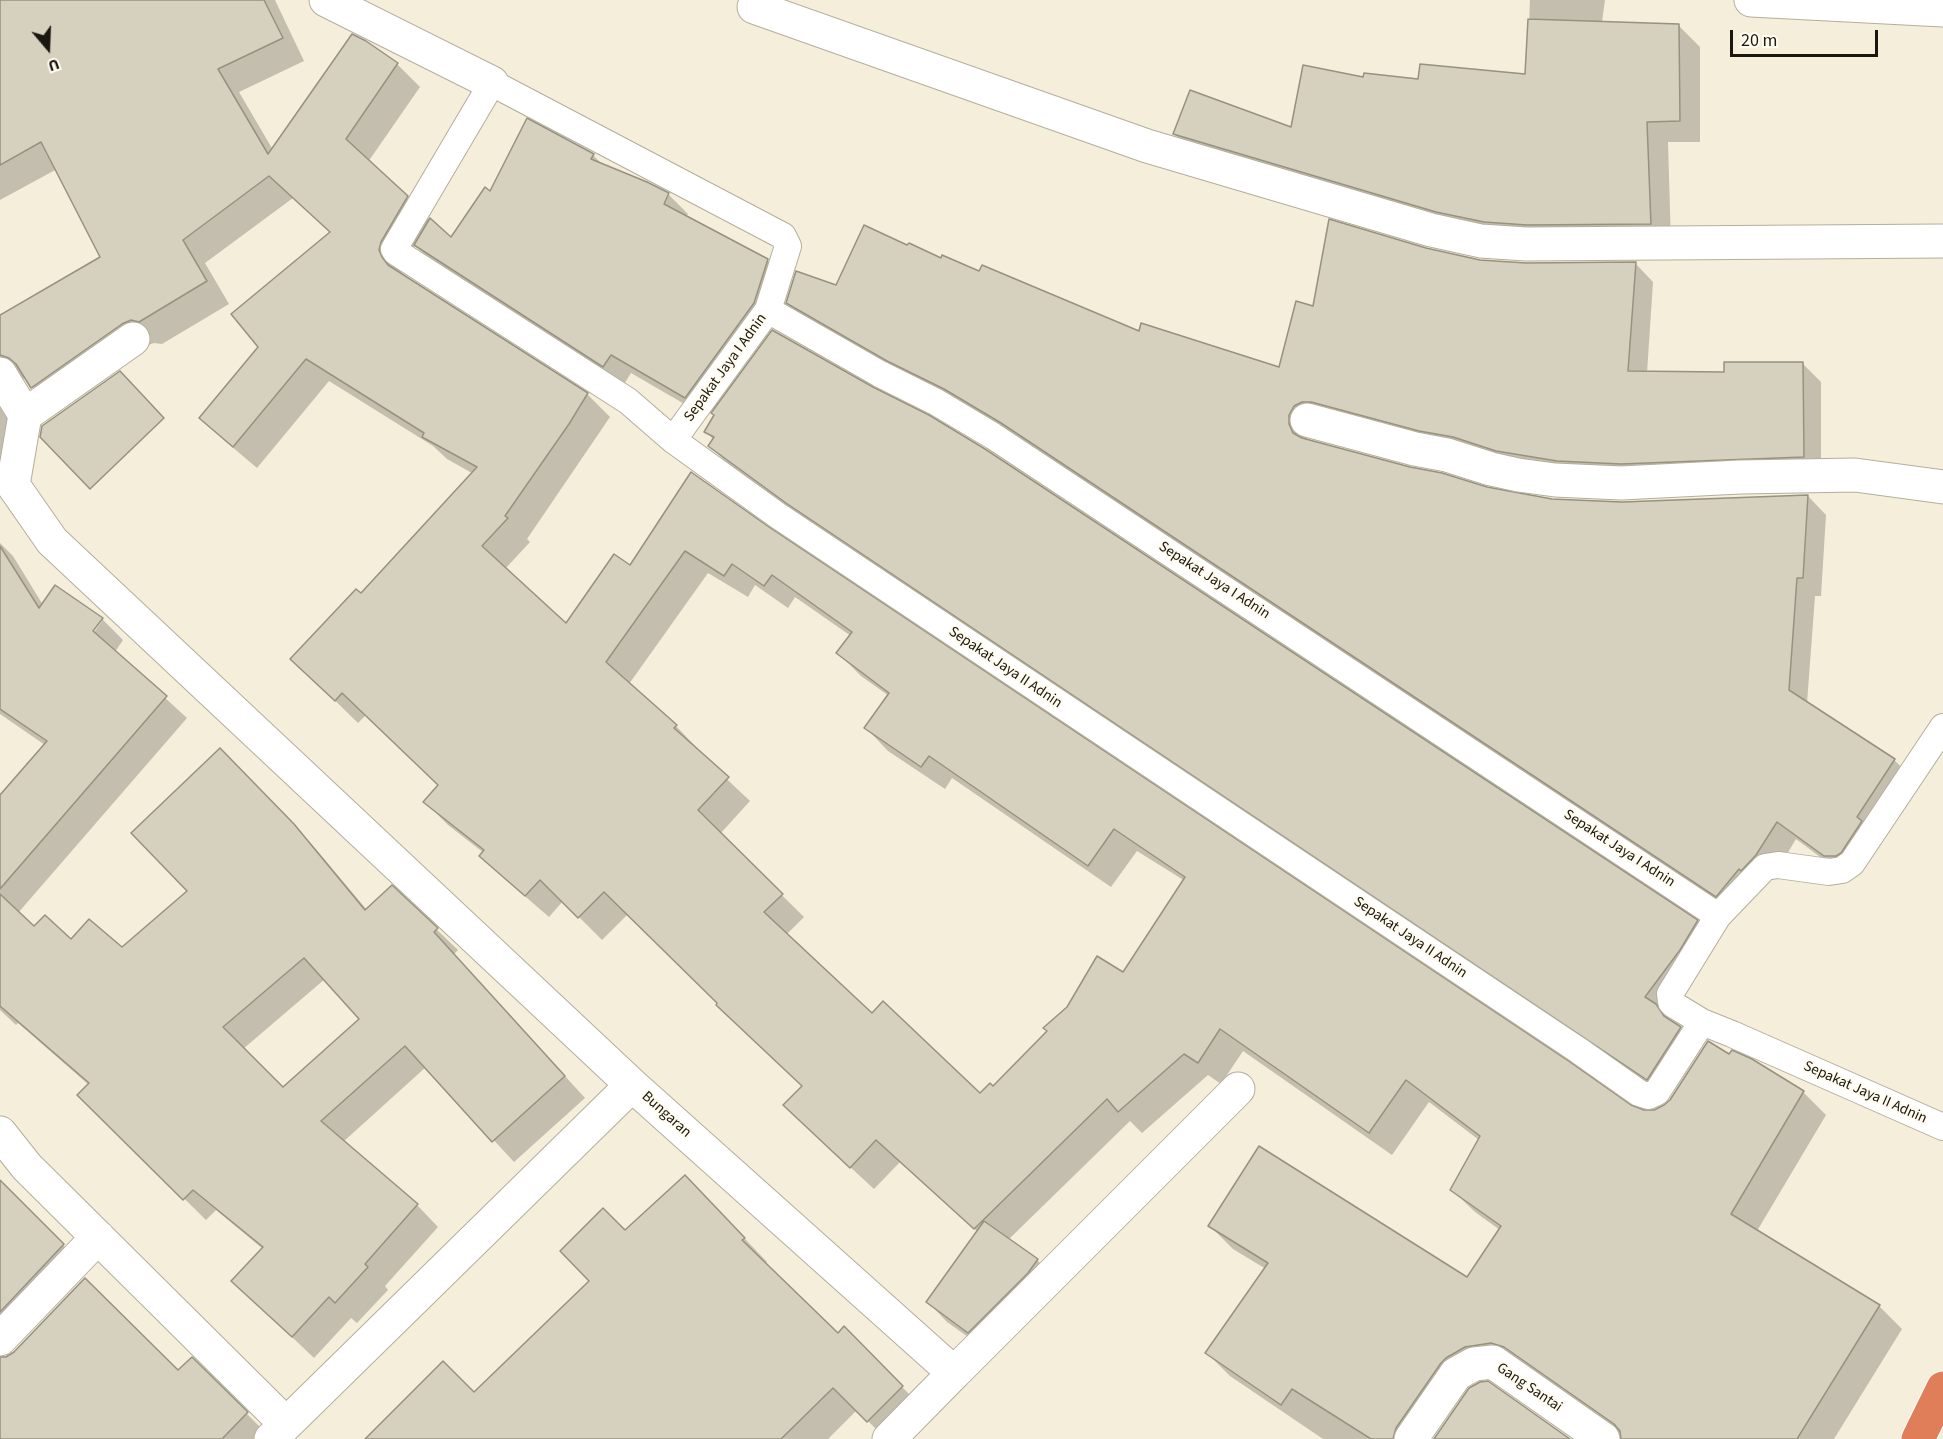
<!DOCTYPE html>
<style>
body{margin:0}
#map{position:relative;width:1943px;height:1439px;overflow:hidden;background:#f4eeda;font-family:"Source Sans 3",sans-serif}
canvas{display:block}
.north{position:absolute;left:18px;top:18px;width:60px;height:60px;-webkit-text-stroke:4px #fffbef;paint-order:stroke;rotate:161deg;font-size:16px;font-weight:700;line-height:24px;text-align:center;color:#191710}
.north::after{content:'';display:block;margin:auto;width:21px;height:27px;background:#191710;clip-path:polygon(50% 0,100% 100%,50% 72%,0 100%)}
.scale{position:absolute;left:1730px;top:30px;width:148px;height:27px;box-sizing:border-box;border:3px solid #191710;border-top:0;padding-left:8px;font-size:18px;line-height:21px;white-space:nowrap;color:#191710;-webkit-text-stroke:4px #fffbef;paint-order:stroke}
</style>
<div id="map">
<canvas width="1943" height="1439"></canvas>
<div class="north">U</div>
<div class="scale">20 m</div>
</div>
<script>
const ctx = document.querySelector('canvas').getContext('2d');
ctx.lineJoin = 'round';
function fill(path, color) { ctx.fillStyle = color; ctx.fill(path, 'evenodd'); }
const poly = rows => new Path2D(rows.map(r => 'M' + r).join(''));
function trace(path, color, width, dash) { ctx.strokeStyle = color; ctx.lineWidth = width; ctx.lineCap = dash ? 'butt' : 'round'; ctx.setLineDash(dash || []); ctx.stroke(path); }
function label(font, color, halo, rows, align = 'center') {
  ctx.font = font + ' "Source Sans 3",sans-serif'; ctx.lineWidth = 4.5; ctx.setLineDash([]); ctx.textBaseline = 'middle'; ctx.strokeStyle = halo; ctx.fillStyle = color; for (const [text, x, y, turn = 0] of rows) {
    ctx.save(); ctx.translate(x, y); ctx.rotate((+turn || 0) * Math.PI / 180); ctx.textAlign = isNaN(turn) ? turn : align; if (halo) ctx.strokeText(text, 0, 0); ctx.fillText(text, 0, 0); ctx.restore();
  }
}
fill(poly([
 [0,0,275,0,304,61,239,92,273,150,366,42,397,64,420,87,368,162,451,240,491,193,593,155,604,166,668,194,688,214,686,217,767,260,787,279,705,416,631,373,623,386,435,265,415,245,403,265,401,274,587,394,610,417,527,539,530,542,505,569,567,626,631,567,692,474,768,529,1630,1107,1644,1112,1654,1111,1664,1107,1730,1056,1803,1092,1826,1115,1757,1231,1879,1306,1902,1329,1834,1439,1623,1439,1622,1435,1528,1369,1470,1380,1427,1439,1323,1439,1230,1376,1207,1353,1266,1269,1233,1249,1210,1226,1468,1279,1500,1230,1475,1212,1452,1190,1479,1140,1429,1102,1392,1155,1243,1051,1221,1084,1208,1075,1142,1133,1130,1121,1008,1240,1037,1260,1056,1279,988,1351,947,1322,928,1302,978,1232,900,1162,874,1189,808,1128,803,1086,628,914,602,940,563,901,549,917,504,878,481,855,484,853,448,825,425,802,439,785,366,715,358,723,315,681,361,596,472,473,447,459,433,446,329,381,257,468,224,440,201,418,260,347,331,233,293,198,205,263,229,304,162,344,154,343,145,346,54,410,32,387,26,378,13,381,27,443,0,475,0,317,102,257,57,169,0,200],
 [708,573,748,597,755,585,788,608,795,597,851,636,838,653,861,676,889,696,866,728,888,751,945,789,952,778,1111,887,1137,851,1185,881,1124,974,994,1088,980,1096,872,1015,786,935,804,917,720,834,750,801,697,751,698,749,676,726,629,684],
 [1530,0,1605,0,1602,22,1678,25,1700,47,1700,142,1668,142,1671,245,1549,246,1196,155,1174,134,1292,129,1365,79,1420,80,1527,76],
 [1425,249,1479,261,1526,264,1635,263,1653,282,1647,373,1726,373,1802,363,1821,382,1821,475,1640,482,1307,435,1307,441,1515,495,1554,500,1620,503,1808,496,1826,515,1821,596,1815,596,1807,703,1894,760,1913,778,1843,874,1796,839,1775,874,1735,914,806,321,788,303,837,287,942,260,1140,333,1280,369,1314,308],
 [706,432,1697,922,1715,940,1697,968,1664,1014,1698,1046,1666,1097,806,521,728,464,710,446,714,440],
 [0,543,13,556,43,605,102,619,123,640,115,652,187,718,18,913,34,928,71,942,122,949,189,891,220,750,315,848,367,910,436,929,458,950,454,954,585,1098,514,1162,426,1067,343,1142,417,1205,438,1227,385,1286,388,1290,357,1323,351,1318,314,1358,233,1281,263,1249,216,1210,206,1220,79,1095,89,1085,18,1023,16,1025,0,1010,0,800,45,745,0,714],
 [99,621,102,621,90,638,88,637],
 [325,979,361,1019,283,1089,243,1049],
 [9,1191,82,1264,0,1354,0,1199],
 [708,1200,767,1262,765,1264,838,1335,844,1329,926,1411,886,1439,857,1410,828,1439,367,1439,474,1394,591,1281,625,1232],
 [0,1357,0,1359,178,1372,192,1359,265,1432,259,1439,0,1439]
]), '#0003');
const building = poly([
 [0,0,264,0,283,38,218,69,268,154,352,34,366,41,398,63,346,139,408,196,381,242,379,250,382,257,388,265,588,393,569,424,505,516,508,518,482,546,566,623,614,554,630,565,691,472,769,527,1570,1062,1631,1105,1644,1110,1654,1110,1664,1105,1670,1100,1708,1041,1729,1054,1732,1050,1752,1059,1804,1091,1731,1214,1880,1305,1797,1439,1621,1439,1620,1431,1614,1424,1504,1347,1491,1343,1465,1347,1446,1358,1441,1363,1396,1428,1393,1439,1371,1439,1292,1389,1281,1405,1205,1353,1268,1263,1208,1226,1259,1146,1467,1277,1501,1226,1450,1190,1480,1136,1406,1080,1369,1133,1220,1029,1198,1063,1184,1054,1118,1112,1107,1099,974,1229,876,1140,850,1168,783,1105,802,1086,716,1005,717,1003,604,892,578,918,540,880,525,896,479,856,484,850,423,802,438,785,342,693,335,701,290,659,356,589,361,593,477,467,422,437,424,433,306,359,233,447,199,418,258,347,231,314,330,232,269,176,183,240,207,281,139,322,131,320,122,324,31,388,16,364,9,358,0,355,0,315,100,257,41,142,0,165,0,0],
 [685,551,724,576,732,564,764,586,772,575,852,632,836,653,889,693,864,728,921,767,929,756,1088,866,1114,829,1185,877,1123,972,1097,956,1067,1007,1043,1028,1047,1031,993,1086,990,1083,980,1093,883,1001,872,1013,764,912,783,894,698,810,729,777,674,728,677,725,606,662,685,551],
 [1528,19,1679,24,1680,121,1647,122,1651,224,1527,225,1484,222,1436,212,1173,134,1190,90,1291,127,1303,65,1363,77,1364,73,1418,79,1420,64,1525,74,1528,19],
 [527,118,594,154,591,159,647,182,669,193,664,204,768,259,754,303,685,398,611,355,603,367,414,245,430,218,451,237,485,187,490,191,527,118],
 [1329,219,1426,248,1480,260,1526,263,1636,262,1628,371,1724,372,1724,362,1803,362,1804,457,1621,464,1557,461,1496,451,1453,437,1419,431,1311,402,1302,402,1294,406,1289,415,1289,424,1293,433,1302,438,1410,467,1442,473,1487,487,1552,499,1622,502,1808,495,1803,578,1797,578,1789,690,1895,759,1857,817,1862,821,1841,853,1836,856,1824,856,1777,822,1756,855,1741,871,1739,869,1716,897,1001,423,944,389,887,361,786,303,796,271,836,285,864,225,907,245,909,243,941,258,942,255,979,271,982,265,1139,331,1141,323,1279,367,1296,301,1313,306,1329,219],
 [772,330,873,387,929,415,985,449,1698,920,1680,950,1645,997,1656,1004,1664,1016,1681,1027,1647,1080,786,503,708,446,714,437,704,432,714,415,711,413,772,330],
 [120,371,164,418,90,489,40,437,42,426,120,371],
 [0,546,39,608,55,585,103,618,93,631,167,696,0,889,0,795,47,741,0,709,0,546],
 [220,748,294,824,365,910,392,885,438,928,434,932,565,1076,492,1142,405,1046,321,1121,418,1204,365,1264,368,1267,335,1303,329,1297,292,1337,231,1281,263,1247,193,1190,183,1200,77,1095,89,1083,0,1006,0,894,34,926,45,915,71,939,89,919,122,947,187,891,131,833,220,748],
 [304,958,359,1019,283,1087,223,1027,304,958],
 [685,1175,745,1238,742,1240,838,1333,844,1326,903,1386,867,1422,833,1388,781,1439,365,1439,443,1361,474,1392,589,1281,560,1251,603,1208,625,1230,685,1175],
 [0,1180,64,1244,0,1312,0,1180],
 [984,1221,1038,1259,1028,1273,968,1333,926,1302,984,1221],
 [85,1278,178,1370,192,1357,248,1412,222,1439,0,1439,0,1357,6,1357,14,1352,85,1278],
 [1488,1381,1570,1439,1434,1439,1469,1388,1480,1382,1488,1381]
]);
fill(building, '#d6d0be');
trace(building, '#979180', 1.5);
const lane = poly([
 [768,310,788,246,783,236,492,83,394,249,396,252,628,401,673,440,768,310,880,374,936,402,993,436,1718,916,1670,994,1671,1002,1674,1005,1702,1022],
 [673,440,777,515,1578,1050,1639,1093,1648,1096,1657,1092,1702,1022,1732,1034,1943,1127],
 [1718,916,1765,867,1778,865,1829,872,1842,870,1852,863,1943,727]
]);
const street = poly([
 [326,0,492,83],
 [1751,0,1943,10],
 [754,7,1147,146,1431,230,1481,241,1526,244,1943,241],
 [0,374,25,415,13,485,52,541,632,1085],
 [25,415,133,339],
 [1307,420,1415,449,1447,455,1491,469,1518,475,1555,480,1621,483,1740,477,1855,475,1943,487],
 [0,1133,27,1167,286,1424],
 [0,1339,98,1237],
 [954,1373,1238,1089],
 [271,1439,632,1085,954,1373,889,1439],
 [1411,1439,1456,1374,1474,1364,1493,1362,1603,1439]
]);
const highway = poly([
 [1918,1439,1943,1388]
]);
trace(lane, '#b4ae9c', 28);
trace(street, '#b4ae9c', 35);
trace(highway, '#fff', 35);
trace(lane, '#fff', 26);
trace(street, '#fff', 33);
trace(highway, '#e17e5a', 33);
label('15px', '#191710', '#fffbef', [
 ["Sepakat Jaya I Adnin",726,368,-54],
 ["Sepakat Jaya I Adnin",1214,581,33],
 ["Sepakat Jaya II Adnin",1005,668,34],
 ["Sepakat Jaya I Adnin",1619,849,33],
 ["Sepakat Jaya II Adnin",1410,938,34],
 ["Sepakat Jaya II Adnin",1865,1093,24],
 ["Bungaran",666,1115,42],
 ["Gang Santai",1529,1388,34]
]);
</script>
